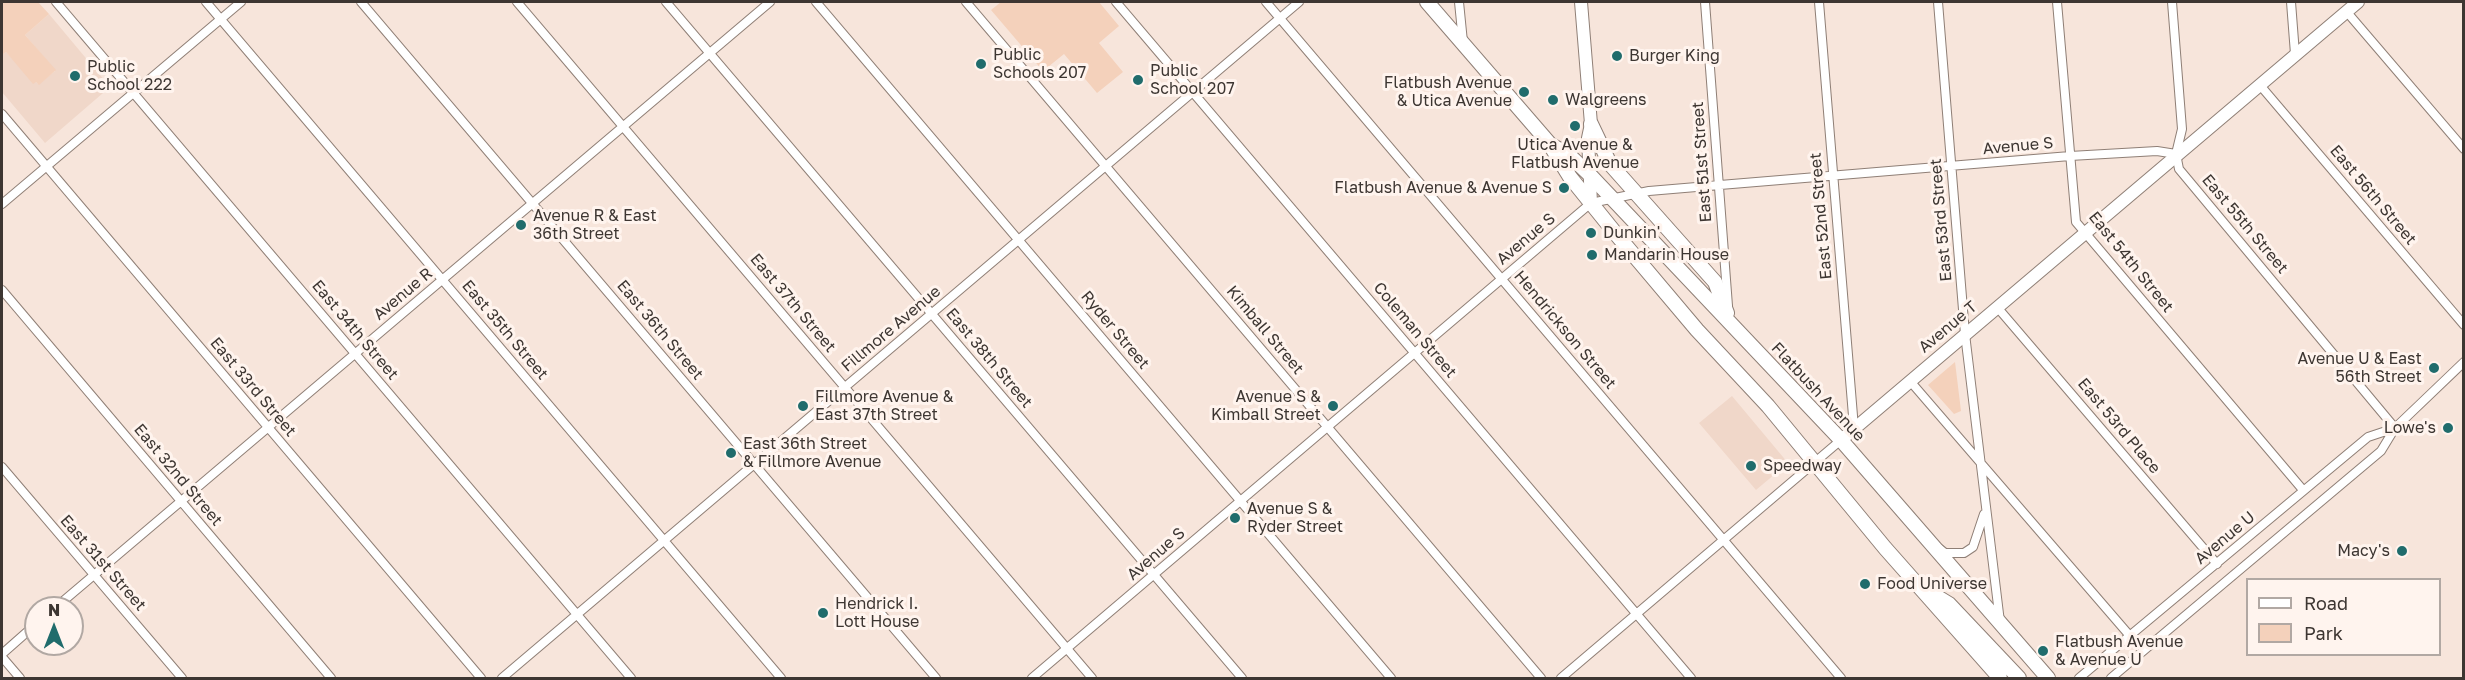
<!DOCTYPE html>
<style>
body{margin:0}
#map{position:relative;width:2465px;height:680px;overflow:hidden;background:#f7e5db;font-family:"Golos Text",sans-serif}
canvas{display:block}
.frame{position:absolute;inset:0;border:3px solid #3d3632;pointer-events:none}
.legend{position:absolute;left:2246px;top:578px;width:195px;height:78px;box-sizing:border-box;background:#fff4ee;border:2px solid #b1a8a3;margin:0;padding:8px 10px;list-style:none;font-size:18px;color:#3d3632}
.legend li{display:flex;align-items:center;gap:12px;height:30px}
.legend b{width:30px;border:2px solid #b1a8a3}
.north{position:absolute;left:24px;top:596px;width:60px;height:60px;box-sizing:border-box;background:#fff4ee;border:2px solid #b1a8a3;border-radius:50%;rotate:0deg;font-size:16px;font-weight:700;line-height:24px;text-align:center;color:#3d3632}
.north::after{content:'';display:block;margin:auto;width:21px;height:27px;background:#206c6c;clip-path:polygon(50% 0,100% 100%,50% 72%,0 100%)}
</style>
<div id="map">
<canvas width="2465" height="680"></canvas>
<div class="frame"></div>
<ul class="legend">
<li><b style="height:8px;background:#fff"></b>Road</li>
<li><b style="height:16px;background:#f4d1bb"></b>Park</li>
</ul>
<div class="north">N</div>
</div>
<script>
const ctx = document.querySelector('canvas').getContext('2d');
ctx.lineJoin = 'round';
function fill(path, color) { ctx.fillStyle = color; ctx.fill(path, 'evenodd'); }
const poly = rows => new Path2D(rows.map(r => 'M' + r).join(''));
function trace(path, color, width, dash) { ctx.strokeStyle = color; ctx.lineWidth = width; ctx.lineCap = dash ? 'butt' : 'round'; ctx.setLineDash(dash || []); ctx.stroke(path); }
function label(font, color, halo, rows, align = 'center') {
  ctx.font = font + ' "Golos Text",sans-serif'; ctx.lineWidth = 6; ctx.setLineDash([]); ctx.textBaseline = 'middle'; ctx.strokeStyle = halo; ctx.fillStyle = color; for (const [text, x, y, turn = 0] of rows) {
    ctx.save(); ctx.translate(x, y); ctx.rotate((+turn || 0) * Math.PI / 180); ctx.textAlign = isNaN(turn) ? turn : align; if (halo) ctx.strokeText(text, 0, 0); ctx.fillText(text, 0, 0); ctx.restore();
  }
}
fill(poly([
 [49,14,110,87,45,143,2,92,2,55,6,52,38,84,55,71,25,35],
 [1732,396,1788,463,1756,490,1699,423]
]), '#f0d7c9');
fill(poly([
 [2,2,38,2,49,14,25,35,56,70,39,85,36,82,33,84,6,52,2,55],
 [1001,2,1099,2,1119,26,1099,43,1123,72,1097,93,1064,54,1043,71,991,10],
 [1955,362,1961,411,1954,414,1928,385]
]), '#f4d1bb');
const street = poly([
 [56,2,631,678],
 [206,2,781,678],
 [361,2,936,678],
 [517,2,1092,678],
 [666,2,1242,678],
 [816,2,1391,678],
 [966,2,1541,678],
 [1116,2,1691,678],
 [1266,2,1841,678],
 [1459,2,1463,42],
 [1705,2,1728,306],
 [1819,2,1854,428],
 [1938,2,1965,334,2000,622],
 [2057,2,2076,222,2303,490],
 [2172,2,2182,129,2176,154,2179,169,2395,428],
 [2291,2,2295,54],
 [2346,11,2464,149],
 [2259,84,2464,325],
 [2,114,481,678],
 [2,204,241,2],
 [2,290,331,678],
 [1997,307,2217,564],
 [1910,381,2130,636],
 [2,467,182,678],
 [1940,549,1945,553,1964,553,1973,547,1984,514],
 [55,608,770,2],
 [2,654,36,624],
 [2,657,20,678],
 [502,678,1299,2],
 [1032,678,1591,203,1649,191,1720,185,2070,156,2157,151,2176,154],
 [1561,678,1841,440],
 [2079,678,2368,437,2395,428],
 [2111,678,2381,451,2395,428,2464,362]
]);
const secondary = poly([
 [1581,2,1591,124,1588,138,1591,203],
 [1841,440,2358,2]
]);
const primary = poly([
 [1427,2,1549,143,1570,177,1616,234,1697,330,1768,406,1885,548,2000,678],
 [1591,124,1610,164,1715,282,1727,313],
 [1553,146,1569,155,1590,175,1841,440,2048,678],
 [1931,593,1949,604,2019,678]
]);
trace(street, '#8f7f76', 10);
trace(secondary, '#8f7f76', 14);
trace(primary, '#8f7f76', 16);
trace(street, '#fff', 8);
trace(secondary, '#fff', 12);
trace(primary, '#fff', 14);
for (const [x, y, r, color] of [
 [1617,56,6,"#206c6c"],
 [981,64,6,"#206c6c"],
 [75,76,6,"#206c6c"],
 [1138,80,6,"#206c6c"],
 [1524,92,6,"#206c6c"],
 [1553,100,6,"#206c6c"],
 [1575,126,6,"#206c6c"],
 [1564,188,6,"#206c6c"],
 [521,225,6,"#206c6c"],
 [1591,233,6,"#206c6c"],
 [1592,255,6,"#206c6c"],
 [2434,368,6,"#206c6c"],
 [803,406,6,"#206c6c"],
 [1333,406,6,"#206c6c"],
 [2448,428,6,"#206c6c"],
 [731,453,6,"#206c6c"],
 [1751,466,6,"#206c6c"],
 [1235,518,6,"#206c6c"],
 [2402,551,6,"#206c6c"],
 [1865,584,6,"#206c6c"],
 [823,613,6,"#206c6c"],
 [2043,651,6,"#206c6c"]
]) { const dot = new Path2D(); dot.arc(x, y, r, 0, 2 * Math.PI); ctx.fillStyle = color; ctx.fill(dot); trace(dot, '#fff4ee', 2); }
label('16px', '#3d3632', '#fff4ee', [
 ["Public",993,55],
 ["Schools 207",993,73],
 ["Burger King",1629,56],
 ["Public",87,67],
 ["School 222",87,85],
 ["Public",1150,71],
 ["School 207",1150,89],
 ["Flatbush Avenue",1512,83,"right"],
 ["& Utica Avenue",1512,101,"right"],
 ["Walgreens",1565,100],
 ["Utica Avenue &",1575,145,"center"],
 ["Flatbush Avenue",1575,163,"center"],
 ["Flatbush Avenue & Avenue S",1552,188,"right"],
 ["Avenue R & East",533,216],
 ["36th Street",533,234],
 ["Dunkin'",1603,233],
 ["Mandarin House",1604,255],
 ["Avenue U & East",2422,359,"right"],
 ["56th Street",2422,377,"right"],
 ["Fillmore Avenue &",815,397],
 ["East 37th Street",815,415],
 ["Avenue S &",1321,397,"right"],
 ["Kimball Street",1321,415,"right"],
 ["Lowe's",2436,428,"right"],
 ["East 36th Street",743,444],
 ["& Fillmore Avenue",743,462],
 ["Speedway",1763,466],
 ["Avenue S &",1247,509],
 ["Ryder Street",1247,527],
 ["Macy's",2390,551,"right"],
 ["Food Universe",1877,584],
 ["Hendrick I.",835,604],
 ["Lott House",835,622],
 ["Flatbush Avenue",2055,642],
 ["& Avenue U",2055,660]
], 'left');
label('16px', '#3d3632', '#fff4ee', [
 ["Avenue S",2018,146,-5],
 ["East 51st Street",1702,162,-94],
 ["East 56th Street",2373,195,50],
 ["East 52nd Street",1821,216,-95],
 ["East 53rd Street",1941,220,-95],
 ["East 55th Street",2245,224,50],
 ["Avenue S",1526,239,-40],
 ["East 54th Street",2131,262,51],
 ["Avenue R",403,294,-40],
 ["East 37th Street",793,303,50],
 ["Avenue T",1948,327,-40],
 ["Fillmore Avenue",891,329,-40],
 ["East 34th Street",355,330,50],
 ["East 35th Street",505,330,50],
 ["East 36th Street",660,330,50],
 ["Ryder Street",1115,330,50],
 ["Kimball Street",1265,330,50],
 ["Coleman Street",1415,330,50],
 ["Hendrickson Street",1565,330,50],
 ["East 38th Street",989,358,50],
 ["East 33rd Street",253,387,50],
 ["Flatbush Avenue",1818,392,47],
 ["East 53rd Place",2119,426,50],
 ["East 32nd Street",178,475,50],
 ["Avenue U",2225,538,-40],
 ["Avenue S",1156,554,-41],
 ["East 31st Street",103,563,49]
]);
</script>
